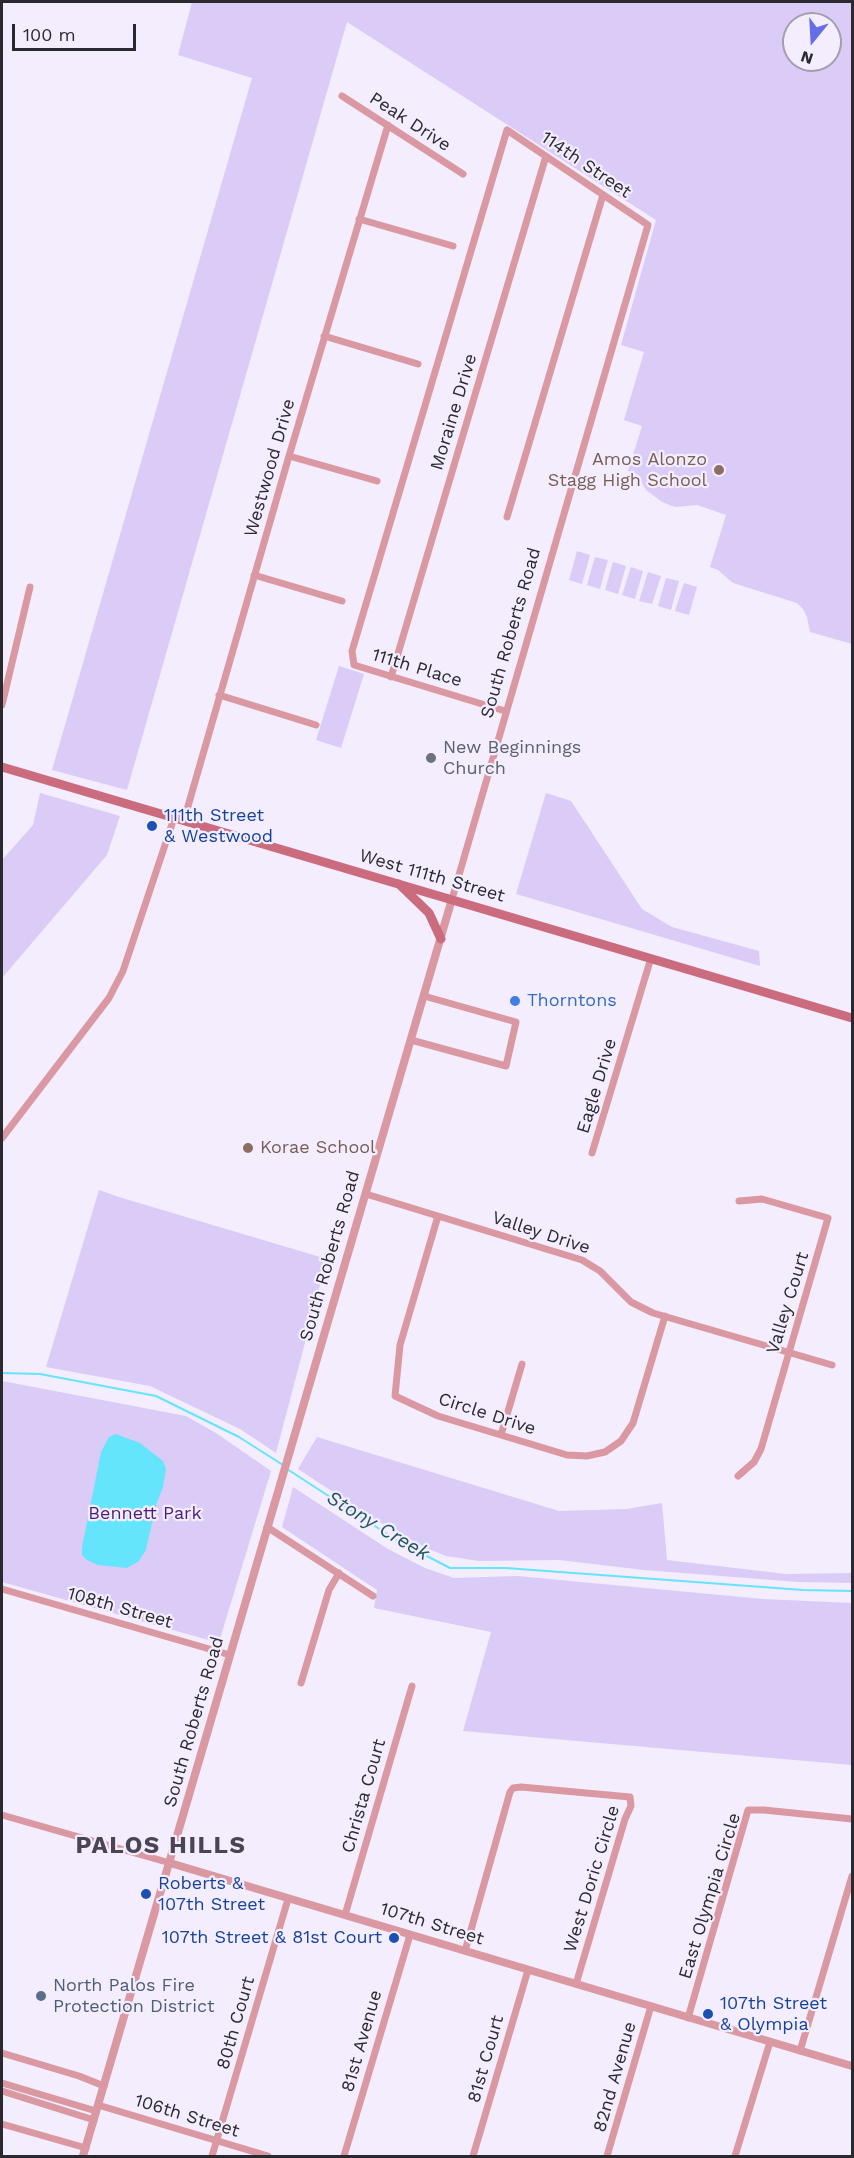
<!DOCTYPE html>
<style>
body{margin:0}
#map{position:relative;width:854px;height:2158px;overflow:hidden;background:#f3edfe;font-family:"Work Sans",sans-serif}
canvas{display:block}
.frame{position:absolute;inset:0;border:3px solid #2b2930;pointer-events:none}
.north{position:absolute;left:782px;top:12px;width:60px;height:60px;box-sizing:border-box;background:#f3edfe;border:2px solid #a39fac;border-radius:50%;rotate:198deg;font-size:16px;font-weight:700;line-height:24px;text-align:center;color:#2b2930}
.north::after{content:'';display:block;margin:auto;width:21px;height:27px;background:#656ee6;clip-path:polygon(50% 0,100% 100%,50% 72%,0 100%)}
.scale{position:absolute;left:12px;top:24px;width:124px;height:27px;box-sizing:border-box;border:3px solid #2b2930;border-top:0;padding-left:8px;font-size:18px;line-height:21px;white-space:nowrap;color:#2b2930;-webkit-text-stroke:4px #f3edfe;paint-order:stroke}
</style>
<div id="map">
<canvas width="854" height="2158"></canvas>
<div class="frame"></div>
<div class="north">N</div>
<div class="scale">100 m</div>
</div>
<script>
const ctx = document.querySelector('canvas').getContext('2d');
ctx.lineJoin = 'round';
function fill(path, color) { ctx.fillStyle = color; ctx.fill(path, 'evenodd'); }
const poly = rows => new Path2D(rows.map(r => 'M' + r).join(''));
function trace(path, color, width, dash) { ctx.strokeStyle = color; ctx.lineWidth = width; ctx.lineCap = dash ? 'butt' : 'round'; ctx.setLineDash(dash || []); ctx.stroke(path); }
function label(font, color, halo, rows, align = 'center') {
  ctx.font = font + ' "Work Sans",sans-serif'; ctx.lineWidth = 4.5; ctx.setLineDash([]); ctx.textBaseline = 'middle'; ctx.strokeStyle = halo; ctx.fillStyle = color; for (const [text, x, y, turn = 0] of rows) {
    ctx.save(); ctx.translate(x, y); ctx.rotate((+turn || 0) * Math.PI / 180); ctx.textAlign = isNaN(turn) ? turn : align; if (halo) ctx.strokeText(text, 0, 0); ctx.fillText(text, 0, 0); ctx.restore();
  }
}
fill(poly([
 [192,2,852,2,852,644,810,632,807,617,803,609,797,603,733,583,718,570,710,567,726,515,697,505,675,507,662,502,646,490,637,474,628,471,642,426,624,420,644,352,621,345,656,220,347,22,127,790,52,770,252,78,178,55],
 [794,24,830,24,830,60,794,60],
 [577,551,590,555,582,584,569,580],
 [595,557,608,560,600,589,587,585],
 [613,562,626,566,618,594,605,590],
 [631,567,643,571,635,599,622,595],
 [648,572,661,576,652,604,639,601],
 [666,578,679,581,671,610,658,606],
 [684,583,697,587,689,615,675,611],
 [339,666,364,674,341,748,316,740],
 [40,793,120,816,107,855,2,978,2,860,33,825],
 [546,793,571,801,642,909,672,927,759,951,760,966,516,894],
 [99,1190,122,1198,327,1259,276,1453,240,1429,150,1386,46,1367],
 [2,1381,186,1416,216,1433,271,1471,220,1639,212,1641,2,1582],
 [317,1437,559,1511,627,1509,662,1503,667,1560,786,1574,852,1573,852,1583,798,1582,644,1570,559,1560,479,1561,446,1556,424,1547,379,1522,298,1469],
 [293,1487,388,1549,425,1568,454,1578,517,1576,763,1599,852,1603,852,1765,463,1731,491,1632,374,1608,377,1590,282,1527]
]), '#dbcbf7');
fill(poly([
 [116,1434,140,1443,163,1461,166,1469,163,1487,156,1505,146,1550,139,1561,127,1568,98,1565,87,1560,82,1555,82,1547,101,1452,109,1437]
]), '#65e5fc');
trace(poly([
 [2,1373,40,1374,156,1396,239,1437,283,1465],
 [287,1469,398,1541,450,1568,506,1568,803,1590,852,1591]
]), '#65e5fc', 2);
trace(poly([
 [342,96,463,174],
 [359,219,453,246],
 [324,336,418,364],
 [289,456,377,481],
 [507,517,603,195],
 [254,575,342,601],
 [391,677,546,156],
 [219,695,316,725],
 [2,705,30,587],
 [184,820,289,456,388,125],
 [452,899,648,225,507,130,352,651,354,665,505,711],
 [411,1040,506,1066,516,1022,424,996],
 [2,1138,109,998,123,971,174,818],
 [592,1153,651,958],
 [366,1194,582,1260,600,1271,631,1302,653,1313,832,1365],
 [438,1216,400,1345,395,1396,438,1416,567,1455,587,1456,605,1452,621,1441,633,1423,665,1316],
 [501,1435,522,1364],
 [738,1476,754,1462,761,1449,828,1218,762,1199,739,1201],
 [267,1527,373,1596],
 [2,1589,230,1655],
 [301,1683,329,1590,339,1573],
 [2,1815,170,1863],
 [345,1915,412,1686],
 [465,1951,510,1792,513,1788,521,1787,630,1797,631,1806,625,1819,576,1984],
 [688,2018,748,1810,764,1810,852,1819],
 [800,2051,852,1876],
 [2,2053,79,2076,104,2086],
 [2,2083,96,2111],
 [2,2091,94,2120],
 [98,2105,268,2156],
 [2,2124,86,2148],
 [212,2156,288,1899],
 [344,2156,410,1935],
 [473,2156,528,1970],
 [607,2156,651,2006],
 [735,2156,770,2042]
]), '#da99a2', 7);
trace(poly([
 [170,1863,852,2066],
 [83,2156,452,899]
]), '#da99a2', 8);
trace(poly([
 [2,767,852,1018],
 [399,884,429,913,441,939]
]), '#ca6c7d', 9);
for (const [x, y, r, color] of [
 [719,470,6,"#8d6e63"],
 [431,758,6,"#6b7280"],
 [152,826,6,"#1a4fb4"],
 [515,1001,6,"#3f7fe0"],
 [248,1148,6,"#8d6e63"],
 [146,1894,6,"#1a4fb4"],
 [394,1938,6,"#1a4fb4"],
 [41,1996,6,"#5c6f8a"],
 [708,2014,6,"#1a4fb4"]
]) { const dot = new Path2D(); dot.arc(x, y, r, 0, 2 * Math.PI); ctx.fillStyle = color; ctx.fill(dot); trace(dot, '#f3edfe', 2); }
label('18px', '#2b2930', '#f3edfe', [
 ["Peak Drive",410,122,33],
 ["114th Street",586,165,34],
 ["Moraine Drive",454,412,-73],
 ["Westwood Drive",270,468,-74],
 ["South Roberts Road",511,633,-74],
 ["111th Place",417,668,17],
 ["West 111th Street",432,876,16],
 ["Eagle Drive",597,1086,-73],
 ["Valley Drive",541,1233,18],
 ["South Roberts Road",330,1256,-74],
 ["Valley Court",788,1303,-73],
 ["Circle Drive",487,1414,18],
 ["108th Street",120,1608,16],
 ["South Roberts Road",194,1722,-74],
 ["Christa Court",364,1796,-74],
 ["West Doric Circle",592,1879,-73],
 ["East Olympia Circle",710,1896,-73],
 ["107th Street",432,1924,17],
 ["80th Court",236,2023,-74],
 ["81st Avenue",362,2041,-74],
 ["81st Court",486,2059,-74],
 ["82nd Avenue",615,2077,-74],
 ["106th Street",187,2116,17]
]);
label('18px', '#785e54', '#f3edfe', [
 ["Amos Alonzo",707,460],
 ["Stagg High School",707,481],
 ["Korae School",260,1148,"left"]
], 'right');
label('18px', '#5b616d', '#f3edfe', [
 ["New Beginnings",443,748],
 ["Church",443,769]
], 'left');
label('18px', '#164399', '#f3edfe', [
 ["111th Street",164,816],
 ["& Westwood",164,837],
 ["Roberts &",158,1884],
 ["107th Street",158,1905],
 ["107th Street & 81st Court",382,1938,"right"],
 ["107th Street",720,2004],
 ["& Olympia",720,2025]
], 'left');
label('18px', '#366cbe', '#f3edfe', [
 ["Thorntons",527,1001]
], 'left');
label('18px', '#4a1e79', '#f3edfe', [
 ["Bennett Park",145,1514]
]);
label('18px', '#4e5e75', '#f3edfe', [
 ["North Palos Fire",53,1986],
 ["Protection District",53,2007]
], 'left');
label('italic 20px', '#225862', '#f3edfe', [
 ["Stony Creek",378,1526,31]
]);
ctx.letterSpacing = '1.5px';
label('bold 24px', '#4a4455', '#f3edfe', [
 ["PALOS HILLS",161,1846]
]);
ctx.letterSpacing = '0px';
</script>
